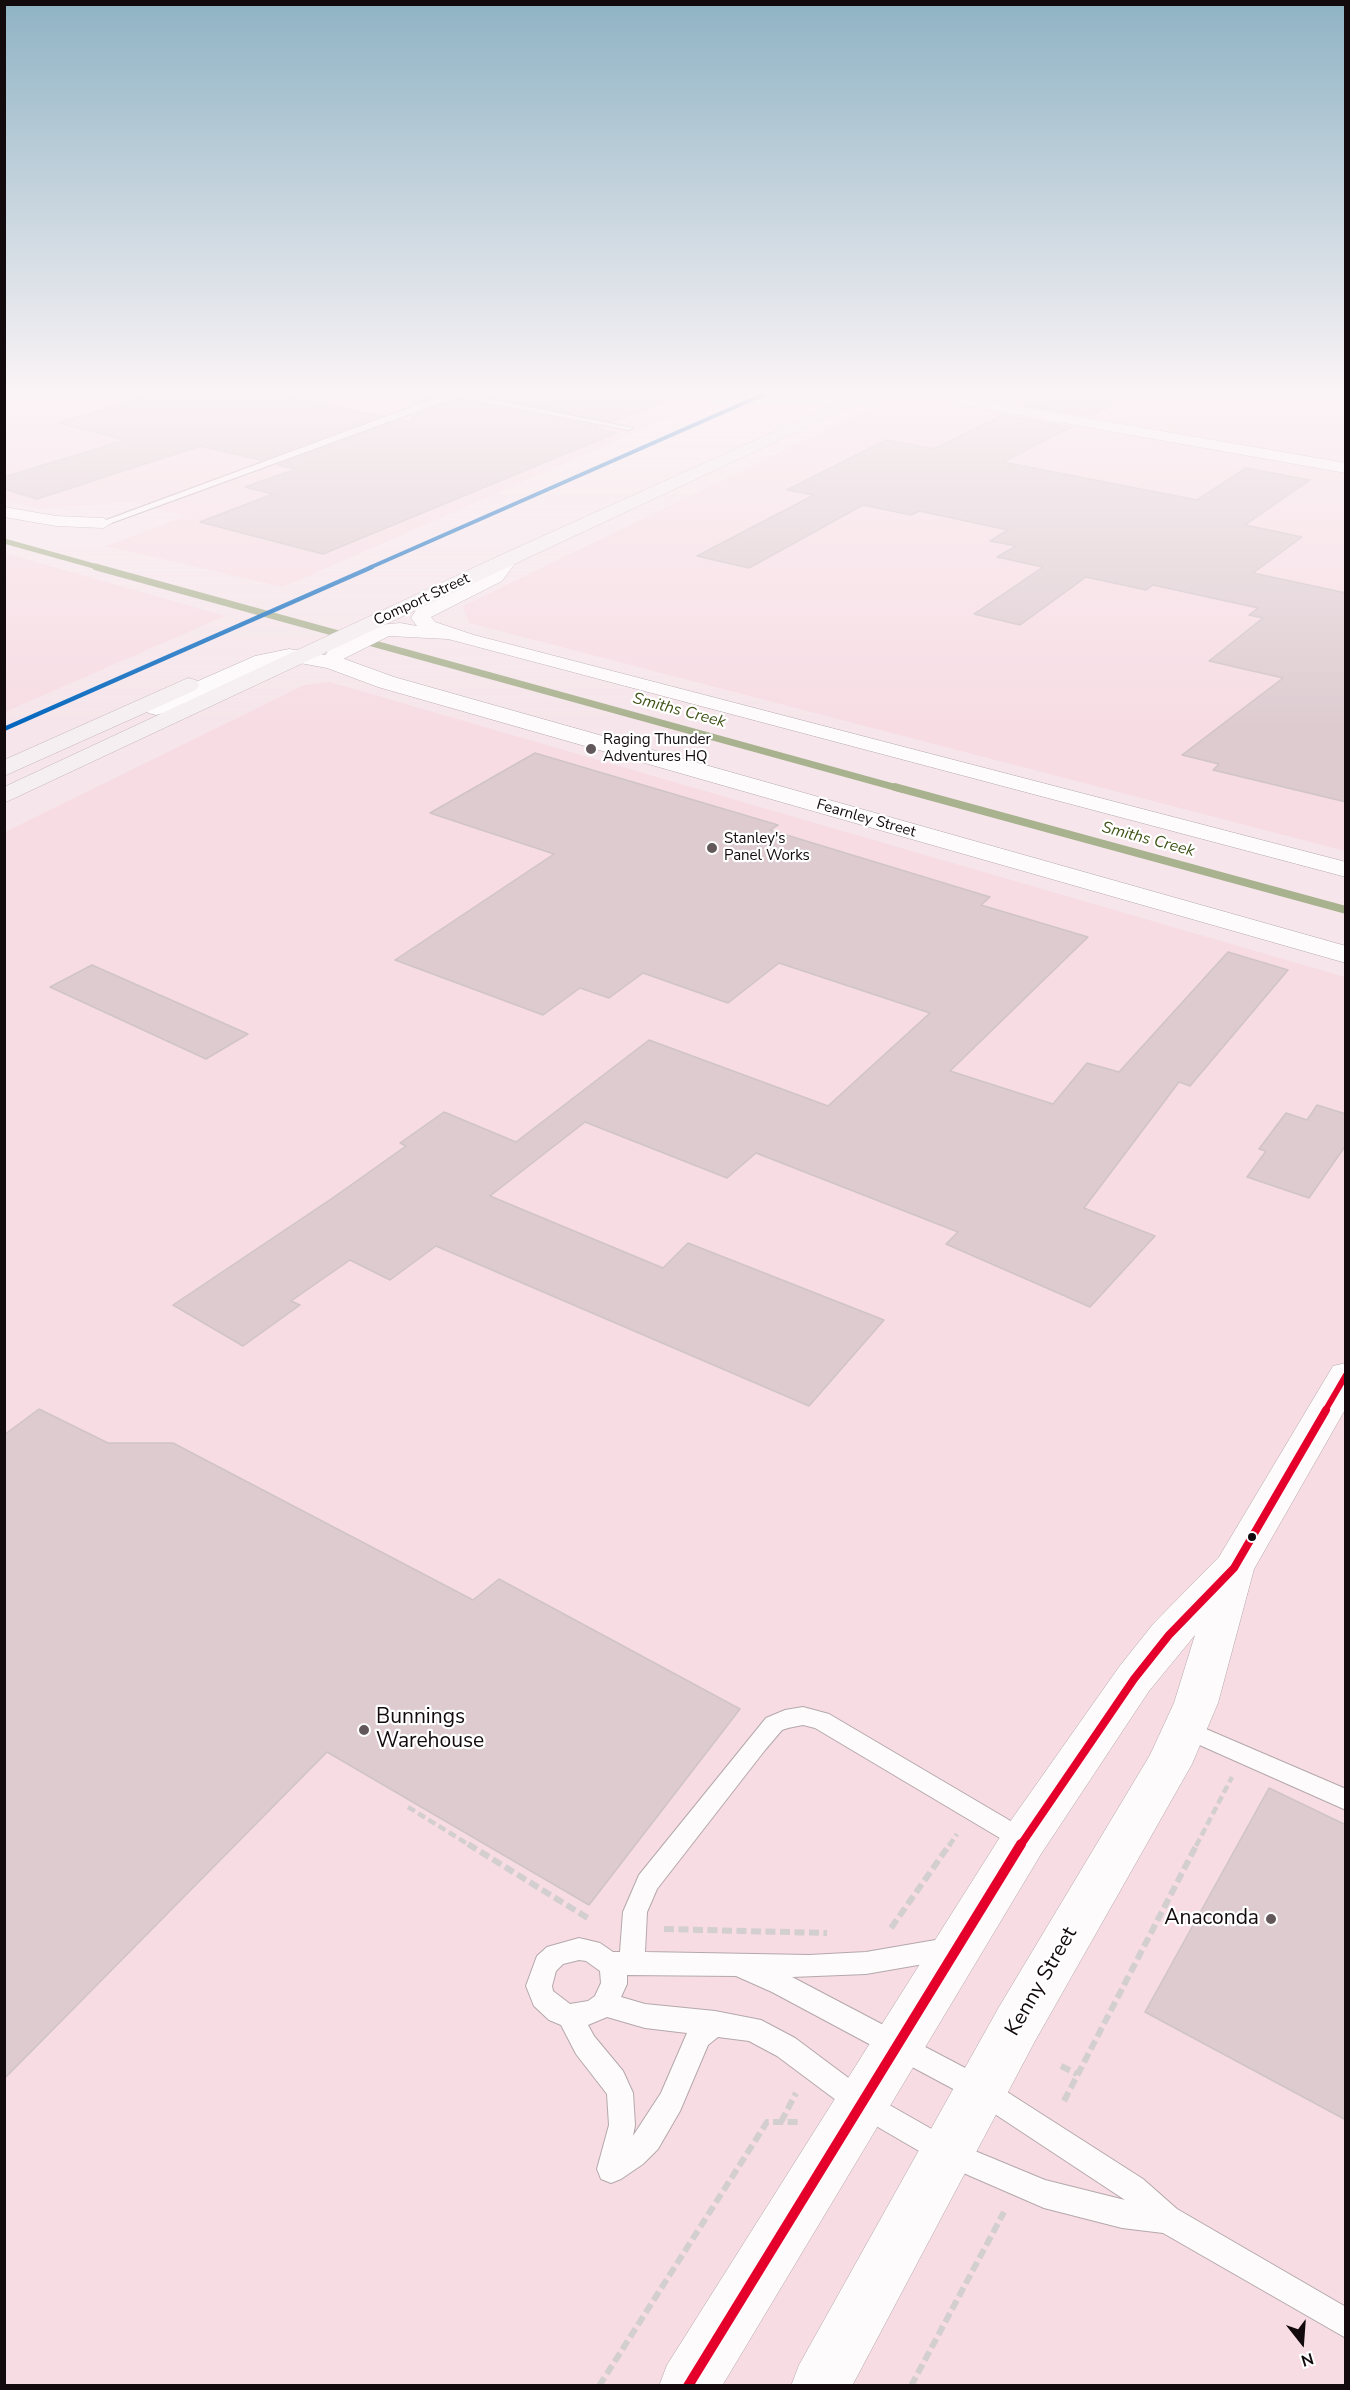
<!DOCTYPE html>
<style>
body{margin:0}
#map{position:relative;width:1350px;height:2390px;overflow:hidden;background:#f6e6eb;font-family:"Nunito Sans",sans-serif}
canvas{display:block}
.frame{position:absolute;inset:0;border:6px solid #130a0d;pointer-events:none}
.north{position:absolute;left:1272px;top:2312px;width:60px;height:60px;-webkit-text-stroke:4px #fff;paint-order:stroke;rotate:163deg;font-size:16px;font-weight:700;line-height:24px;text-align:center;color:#130a0d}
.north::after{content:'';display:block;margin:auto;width:21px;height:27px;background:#130a0d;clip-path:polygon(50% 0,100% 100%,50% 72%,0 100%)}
</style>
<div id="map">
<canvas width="1350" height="2390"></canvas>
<div class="frame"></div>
<div class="north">N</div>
</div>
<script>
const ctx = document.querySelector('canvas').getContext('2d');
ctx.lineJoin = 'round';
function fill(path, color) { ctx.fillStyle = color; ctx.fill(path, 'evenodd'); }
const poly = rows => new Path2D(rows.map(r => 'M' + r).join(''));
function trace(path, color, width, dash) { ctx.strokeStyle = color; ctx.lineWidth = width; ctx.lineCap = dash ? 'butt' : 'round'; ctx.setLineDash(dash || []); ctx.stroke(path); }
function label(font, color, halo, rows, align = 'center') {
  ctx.font = font + ' "Nunito Sans",sans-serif'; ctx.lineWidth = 4.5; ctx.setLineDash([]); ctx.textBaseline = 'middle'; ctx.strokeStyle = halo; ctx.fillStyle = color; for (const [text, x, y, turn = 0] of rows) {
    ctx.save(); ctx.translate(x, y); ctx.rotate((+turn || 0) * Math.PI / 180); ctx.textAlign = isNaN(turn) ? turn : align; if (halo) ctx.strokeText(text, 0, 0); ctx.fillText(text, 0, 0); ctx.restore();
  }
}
fill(poly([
 [5,392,728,392,283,587,106,546,185,516,131,502,39,509,5,500],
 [903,392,1345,392,1345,851,469,623,463,606],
 [5,553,82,575,225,616,5,712],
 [330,682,1345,977,1345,2385,5,2386,5,832,304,685]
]), '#f7dce4');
trace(poly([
 [4,541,101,568]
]), '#a9b28f', 5);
trace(poly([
 [96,567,901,789]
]), '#a9b28f', 7);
trace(poly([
 [895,787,1346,910]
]), '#a9b28f', 8);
const building = poly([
 [160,392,267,392,380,416,261,460,200,446,37,499,4,489,4,477,126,440,58,423,160,392],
 [414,392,446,392,413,404,414,392],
 [683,392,683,395,612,422,470,393,683,392],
 [1050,392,1138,392,1090,416,1023,405,1050,392],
 [457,399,599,427,594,428,616,433,323,554,200,522,273,494,245,487,296,469,278,465,400,420,411,423,412,416,457,399],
 [1003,415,1071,427,1003,462,1197,500,1246,468,1310,480,1245,525,1302,537,1253,573,1346,593,1346,802,1213,770,1219,764,1182,755,1283,678,1209,661,1263,618,1249,615,1258,608,1153,585,1146,590,1086,577,1020,625,974,614,1043,567,997,557,1016,546,990,541,1008,530,919,511,911,515,863,505,749,568,697,556,814,495,787,490,886,440,934,449,1003,415],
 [535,753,778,825,770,830,990,897,981,905,1088,937,950,1071,1053,1104,1087,1063,1119,1072,1228,952,1288,970,1190,1086,1179,1082,1084,1208,1155,1236,1090,1307,946,1244,958,1232,756,1153,727,1178,585,1122,490,1196,663,1268,688,1243,884,1320,809,1406,436,1246,390,1280,350,1260,291,1301,300,1305,243,1346,173,1305,334,1197,406,1146,400,1143,444,1112,516,1142,649,1040,828,1106,930,1013,779,963,728,1003,643,973,609,998,580,988,543,1015,395,960,554,854,430,813,535,753],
 [92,965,248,1034,206,1059,50,987,92,965],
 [1317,1105,1346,1114,1346,1145,1309,1198,1247,1177,1266,1151,1259,1149,1286,1113,1307,1120,1317,1105],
 [39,1409,108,1443,173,1443,473,1600,499,1579,740,1709,589,1905,327,1752,4,2079,4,1435,39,1409],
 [1269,1788,1346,1825,1346,2120,1145,2012,1269,1788]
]);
fill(building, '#ddcbd0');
trace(building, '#d0c4c8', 1.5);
const service = poly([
 [452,392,468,392,465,394,633,428,629,430,457,397,106,525,98,523,452,392],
 [803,1707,829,1714,1031,1833,1035,1840,1031,1847,1023,1850,1015,1847,815,1728,803,1725,788,1728,782,1730,765,1750,657,1889,647,1912,645,1952,809,1955,866,1952,947,1938,956,1941,959,1949,956,1957,947,1960,866,1974,792,1977,990,2081,1143,2179,1177,2209,1346,2307,1346,2338,1163,2233,1122,2228,1044,2208,938,2162,852,2112,777,2056,749,2041,718,2037,708,2045,680,2111,658,2149,643,2164,621,2179,611,2183,601,2179,597,2169,609,2125,607,2094,576,2054,561,2025,549,2020,534,2006,526,1986,534,1964,537,1956,547,1947,579,1938,600,1943,613,1952,620,1952,623,1912,639,1875,766,1718,785,1710,803,1707],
 [579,1960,586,1961,600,1971,601,1983,595,1996,588,2001,570,2004,553,1991,552,1986,556,1971,563,1964,579,1960],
 [627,1975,736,1976,772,1992,972,2099,1125,2200,1045,2180,958,2144,870,2094,795,2038,761,2020,715,2011,645,2004,621,1997,627,1984,627,1975],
 [607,2017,645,2028,687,2033,661,2093,633,2136,635,2125,633,2093,623,2071,594,2036,588,2025,607,2017],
 [1185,1720,1346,1789,1346,1810,1177,1735,1174,1729,1177,1723,1185,1720]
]);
const minor = poly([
 [904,392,936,392,1346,463,1346,473,911,396,904,392],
 [4,507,56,516,103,518,112,523,103,528,56,526,4,517,4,507],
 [510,553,519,558,502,581,431,617,435,622,474,635,1346,862,1346,877,448,639,389,636,343,659,338,666,331,668,324,666,321,662,328,651,355,638,347,636,344,632,347,628,400,623,417,626,411,618,417,608,488,573,504,554,510,553]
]);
const tertiary = poly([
 [289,649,339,657,394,677,1346,946,1346,963,378,687,327,668,289,661,268,665,164,713,156,715,148,713,145,708,148,703,255,656,289,649],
 [1346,1363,1346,1408,1254,1569,1218,1703,1192,1764,1035,2041,852,2386,791,2386,799,2365,999,2007,1150,1755,1174,1703,1195,1635,1149,1691,1041,1854,722,2386,659,2386,667,2365,1007,1826,1119,1667,1154,1623,1219,1557,1333,1366,1346,1363]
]);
const trunk = poly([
 [862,392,882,392,4,803,4,787,503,554,862,392],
 [188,678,196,680,199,685,196,690,4,776,4,760,188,678]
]);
trace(service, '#b4a8ac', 2);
trace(minor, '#b4a8ac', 1);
trace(tertiary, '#b4a8ac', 1);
trace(trunk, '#c4b4ba', 1);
trace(poly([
 [408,1807,471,1846],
 [949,1846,957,1834],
 [1196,1846,1232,1777]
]), '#d3ced0', 4.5, [8, 4]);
trace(poly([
 [468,1844,591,1920],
 [891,1928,950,1844],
 [664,1929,827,1933],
 [1061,2066,1077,2074],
 [1064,2101,1197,1844],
 [781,2122,796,2093],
 [599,2386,767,2122,798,2122],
 [911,2386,1004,2212]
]), '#d3ced0', 6, [10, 4.5]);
fill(service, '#fefbfc');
fill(minor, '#fefbfc');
fill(tertiary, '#fefbfc');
fill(trunk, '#f6eff1');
const rail = poly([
 [112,392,136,397]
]);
trace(rail, '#c4c0c1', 4);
trace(rail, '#fff', 2, [7]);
trace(poly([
 [1325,1411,1346,1375]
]), '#e4002b', 6);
trace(poly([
 [1020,1846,1134,1679,1169,1635,1234,1568,1326,1410]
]), '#e4002b', 8);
trace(poly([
 [688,2386,1021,1844]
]), '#e4002b', 10);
trace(poly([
 [369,568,769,392]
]), '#0065bd', 4);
trace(poly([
 [4,729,372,567]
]), '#0065bd', 4.5);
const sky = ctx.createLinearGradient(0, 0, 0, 727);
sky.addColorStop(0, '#8fb3c4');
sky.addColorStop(0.54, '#fbf4f6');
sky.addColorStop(1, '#fbf4f600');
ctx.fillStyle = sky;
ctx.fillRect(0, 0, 1350, 727);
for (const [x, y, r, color] of [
 [591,749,6,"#62575b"],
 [712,848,6,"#62575b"],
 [1252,1537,5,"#130a0d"],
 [364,1730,6,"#62575b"],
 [1271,1919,6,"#62575b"]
]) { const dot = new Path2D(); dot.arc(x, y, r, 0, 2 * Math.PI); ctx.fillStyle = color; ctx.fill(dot); trace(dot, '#fff', 2); }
label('15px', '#130a0d', '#fff', [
 ["Comport Street",422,600,-25],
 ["Fearnley Street",866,819,16]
]);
label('15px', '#130a0d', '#fff', [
 ["Raging Thunder",603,740],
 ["Adventures HQ",603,757],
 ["Stanley's",724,839],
 ["Panel Works",724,856]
], 'left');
label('italic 16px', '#415419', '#fff', [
 ["Smiths Creek",679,711,15],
 ["Smiths Creek",1148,840,15]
]);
label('21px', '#130a0d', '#fff', [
 ["Bunnings",376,1718],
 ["Warehouse",376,1742],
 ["Anaconda",1259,1919,"right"]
], 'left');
label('21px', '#130a0d', '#fff', [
 ["Kenny Street",1042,1982,-60]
]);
</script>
